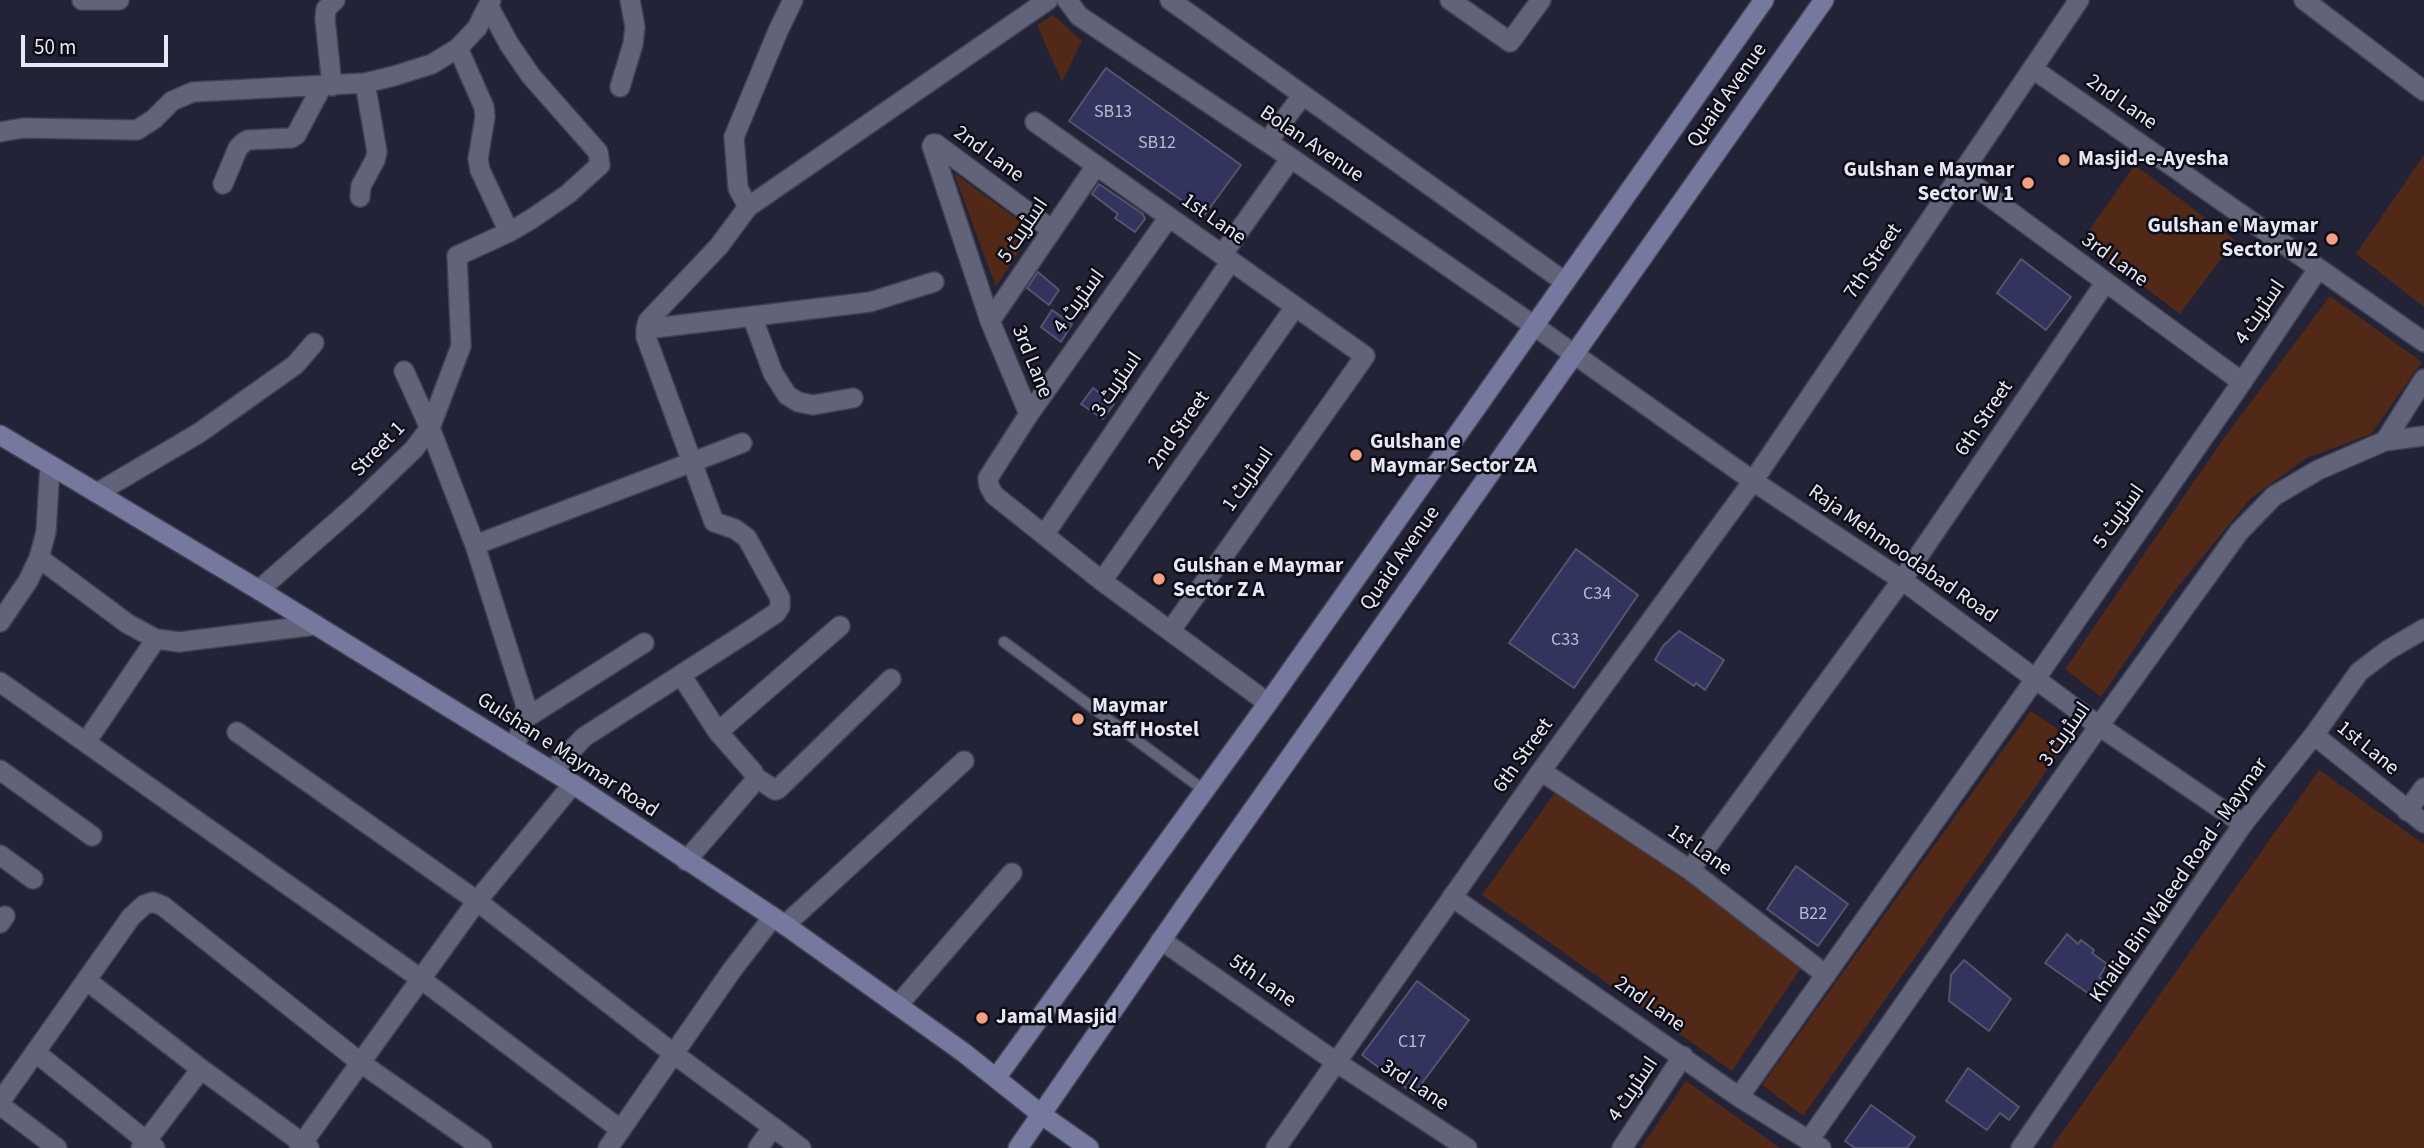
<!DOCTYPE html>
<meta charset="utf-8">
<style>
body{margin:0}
#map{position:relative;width:2424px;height:1148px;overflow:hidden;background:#222336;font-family:"Source Sans 3",sans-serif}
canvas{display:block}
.scale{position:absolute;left:21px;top:35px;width:147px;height:32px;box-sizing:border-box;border:4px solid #e7e8f5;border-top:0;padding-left:9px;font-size:21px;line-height:24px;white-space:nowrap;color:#e7e8f5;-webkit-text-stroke:5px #0d0e16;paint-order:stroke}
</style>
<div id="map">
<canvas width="2424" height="1148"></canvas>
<div class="scale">50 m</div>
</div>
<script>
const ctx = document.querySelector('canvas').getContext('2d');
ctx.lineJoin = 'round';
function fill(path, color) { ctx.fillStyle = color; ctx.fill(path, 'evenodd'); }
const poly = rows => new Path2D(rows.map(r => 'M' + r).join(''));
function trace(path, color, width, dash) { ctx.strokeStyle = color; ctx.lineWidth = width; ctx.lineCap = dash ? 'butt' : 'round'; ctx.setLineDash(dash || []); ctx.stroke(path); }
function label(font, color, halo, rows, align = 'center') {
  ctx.font = font + ' "Source Sans 3",Cairo,sans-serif'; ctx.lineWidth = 5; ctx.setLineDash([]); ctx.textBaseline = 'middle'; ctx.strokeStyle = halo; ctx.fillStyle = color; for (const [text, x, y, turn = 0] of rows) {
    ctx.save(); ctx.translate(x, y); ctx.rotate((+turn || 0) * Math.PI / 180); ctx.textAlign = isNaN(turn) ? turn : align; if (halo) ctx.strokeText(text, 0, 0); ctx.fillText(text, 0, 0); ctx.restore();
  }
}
fill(poly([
 [1053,15,1082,41,1062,82,1037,25],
 [2424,155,2424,307,2356,254],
 [2135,165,2235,240,2180,314,2082,240],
 [954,173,1032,230,996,287],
 [2330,296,2422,362,2371,434,2307,458,2251,498,2172,594,2101,697,2065,669,2224,438],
 [2031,711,2070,738,1803,1116,1762,1085],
 [2319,770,2424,844,2424,1148,2051,1148],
 [1560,785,1801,968,1732,1071,1482,895],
 [1686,1081,1780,1148,1641,1148]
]), '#522817');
const building = poly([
 [1106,68,1241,165,1204,216,1069,121,1106,68],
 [1099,184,1143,214,1145,219,1135,232,1115,218,1118,214,1092,194,1099,184],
 [2021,259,2071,297,2046,330,1997,293,2021,259],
 [1038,272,1059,290,1049,305,1027,288,1038,272],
 [1052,310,1072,324,1061,342,1041,327,1052,310],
 [1093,388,1114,404,1103,419,1081,404,1093,388],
 [1576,549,1638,595,1574,688,1509,643,1576,549],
 [1679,631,1724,660,1705,690,1696,683,1694,686,1655,660,1663,646,1679,631],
 [1796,866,1848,904,1818,946,1767,909,1796,866],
 [2067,934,2078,944,2081,940,2094,950,2092,953,2107,964,2099,977,2103,980,2092,996,2045,963,2067,934],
 [1964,960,2011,999,1989,1031,1949,1001,1951,975,1964,960],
 [1417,981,1469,1020,1414,1094,1362,1055,1417,981],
 [1968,1068,2019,1107,2009,1120,2000,1113,1987,1130,1946,1101,1968,1068],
 [1871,1105,1915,1137,1907,1148,1855,1148,1845,1141,1871,1105]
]);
fill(building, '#33345e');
trace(building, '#54566b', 2);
const service = poly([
 [1004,642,1205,791]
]);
const minor = poly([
 [82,0,119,0],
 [1067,0,1079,16,1291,158,1533,325,1753,481,1902,580,2099,726,2243,824],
 [1170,0,1565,282],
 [1450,0,1510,42,1541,0],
 [2304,0,2424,91],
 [458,48,484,107,485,117,478,159,480,170,509,232],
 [2033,69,2424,342],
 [332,86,325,19,326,9,335,0],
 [620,87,633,44,635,27,630,0],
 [1035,122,1365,356,1171,630],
 [0,132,23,128,137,130,154,119,172,101,193,92,365,83,394,76,432,64,458,48,477,28,491,0],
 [1267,142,1303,95],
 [1960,175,2242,382],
 [223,184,238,148,243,143,248,140,291,138,296,135,322,86],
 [360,197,361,186,375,160,377,152,365,83],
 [748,207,738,188,734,137,778,31,793,0],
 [1052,230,936,144,933,144,932,146,990,321,1029,414,988,478,989,486,994,495,1102,581,1268,703],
 [1222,255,1291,158],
 [752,316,773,373,787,395,798,402,813,405,853,398],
 [990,321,1096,166],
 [646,329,870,302,934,282],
 [404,371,430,428,475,545,525,703,526,718,514,748],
 [1029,414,1169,217],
 [2385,441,2424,379],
 [97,493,199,433,295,365,314,343],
 [1044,535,1231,261],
 [475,545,742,443],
 [39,558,128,624,156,639,179,642,316,625],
 [1102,581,1295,307],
 [259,590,357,504,414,449,430,428,461,346,457,256,509,232,530,220,568,194,600,165,598,152,531,76,509,44,489,7],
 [0,622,28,581,39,558,46,532,50,465],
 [681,675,718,732,753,772,755,777,775,790,778,789,891,679],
 [0,682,421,979,621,1130],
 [526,718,644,643],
 [237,732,477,901,674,1054,801,1148],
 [718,732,840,626],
 [2314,735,2424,823],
 [86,742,156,639],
 [0,770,92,836],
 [552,771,584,737,746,633,776,613,780,607,780,598,747,538,735,529,714,522,646,337,646,329,648,321,719,246,748,207,1048,0],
 [1541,771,1690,870,1826,975],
 [2407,811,2424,788],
 [0,855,33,879],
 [686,861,754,782,755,777],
 [1690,870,1902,580,2105,283],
 [1452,897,1739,1097,1821,1148],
 [0,923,5,916],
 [785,925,964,761],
 [1161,940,1336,1062,1467,1148],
 [86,980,201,1069,309,1148],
 [898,1005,1012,873],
 [35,1052,155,1148],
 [1739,1097,2036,678,2242,382,2318,269],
 [0,1102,131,917,144,905,153,902,163,906,361,1063,482,1148],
 [0,1105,57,1148],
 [1809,1140,2099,726,2239,532,2274,496,2318,470,2385,441,2424,436],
 [141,1148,201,1069],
 [299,1148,477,901,573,784],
 [608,1148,732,970,773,917],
 [758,1148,773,1127],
 [1276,1148,1541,771,1753,481,2079,0],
 [1622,1148,1683,1056],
 [2021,1148,2243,824,2314,735,2359,672,2388,650,2424,629]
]);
const secondary = poly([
 [0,435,259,590,573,784,785,925,963,1052,1042,1115,1089,1148],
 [996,1078,1268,703,1764,0],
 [1018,1148,1185,906,1824,0]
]);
trace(service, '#414151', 13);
trace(minor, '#414151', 22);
trace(secondary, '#414151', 22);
trace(service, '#616479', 10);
trace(minor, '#616479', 19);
trace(secondary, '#75799d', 19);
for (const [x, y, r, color] of [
 [2064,160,7,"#f2a080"],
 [2028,183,7,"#f2a080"],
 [2332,239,7,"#f2a080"],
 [1356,455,7,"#f2a080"],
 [1159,579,7,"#f2a080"],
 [1078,719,7,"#f2a080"],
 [982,1018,7,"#f2a080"]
]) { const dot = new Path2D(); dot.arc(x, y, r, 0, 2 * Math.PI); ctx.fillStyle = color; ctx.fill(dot); trace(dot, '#0d0e16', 2.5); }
label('18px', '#babbcf', null, [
 ["SB13",1113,113],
 ["SB12",1157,144],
 ["C34",1597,595],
 ["C33",1565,641],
 ["B22",1813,915],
 ["C17",1412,1043]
]);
label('21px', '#e7e8f5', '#0d0e16', [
 ["Quaid Avenue",1728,96,-55],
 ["2nd Lane",2121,103,35],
 ["Bolan Avenue",1311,145,34],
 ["2nd Lane",988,155,36],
 ["1st Lane",1213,220,35],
 ["اسٹریٹ 5",1024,231,-56],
 ["3rd Lane",2114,261,36],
 ["7th Street",1874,262,-56],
 ["اسٹریٹ 4",1080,302,-54],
 ["اسٹریٹ 4",2261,313,-56],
 ["3rd Lane",1031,362,68],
 ["اسٹریٹ 3",1118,385,-56],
 ["6th Street",1985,419,-56],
 ["2nd Street",1180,431,-55],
 ["Street 1",379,450,-46],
 ["اسٹریٹ 1",1249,480,-55],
 ["اسٹریٹ 5",2120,517,-55],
 ["Raja Mehmoodabad Road",1902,555,35],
 ["Quaid Avenue",1401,559,-55],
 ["اسٹریٹ 3",2066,735,-55],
 ["1st Lane",2367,749,39],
 ["Gulshan e Maymar Road",567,756,33],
 ["6th Street",1524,756,-54],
 ["1st Lane",1699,851,35],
 ["Khalid Bin Waleed Road - Maymar",2180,881,-55],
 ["5th Lane",1262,982,35],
 ["2nd Lane",1649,1005,35],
 ["3rd Lane",1414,1086,33],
 ["اسٹریٹ 4",1634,1090,-56]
]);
label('bold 21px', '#e7e8f5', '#0d0e16', [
 ["Masjid-e-Ayesha",2078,160],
 ["Gulshan e Maymar",2014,171,"right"],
 ["Sector W 1",2014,195,"right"],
 ["Gulshan e Maymar",2318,227,"right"],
 ["Sector W 2",2318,251,"right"],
 ["Gulshan e",1370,443],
 ["Maymar Sector ZA",1370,467],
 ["Gulshan e Maymar",1173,567],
 ["Sector Z A",1173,591],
 ["Maymar",1092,707],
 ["Staff Hostel",1092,731],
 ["Jamal Masjid",996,1018]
], 'left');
</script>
